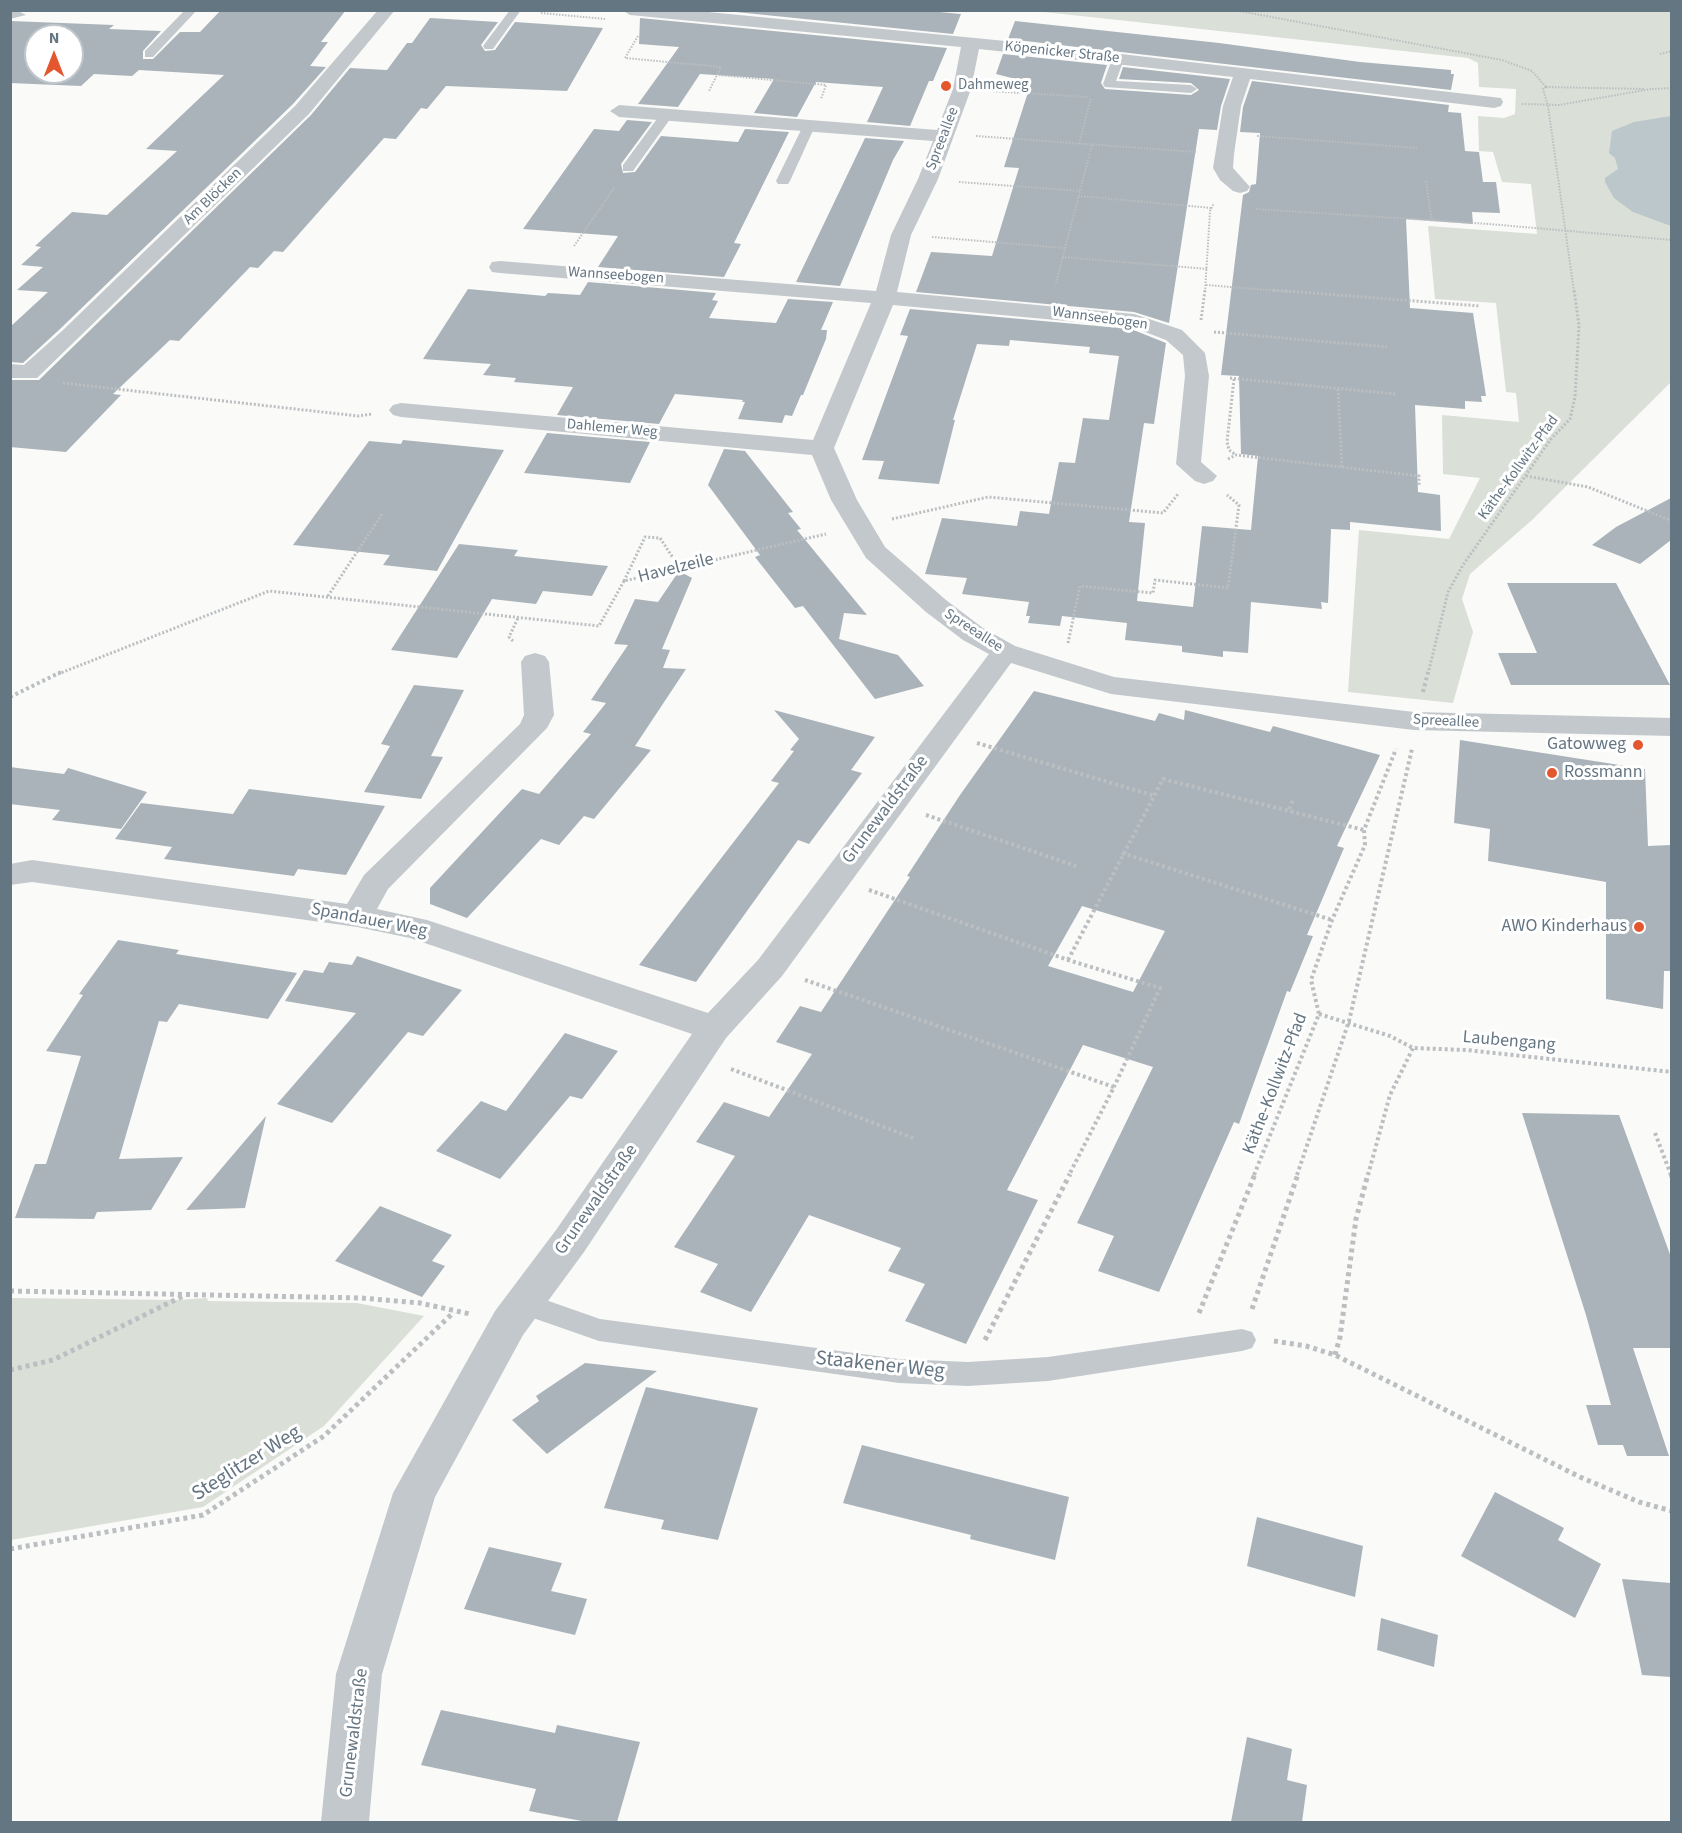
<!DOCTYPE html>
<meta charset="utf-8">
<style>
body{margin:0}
#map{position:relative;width:1682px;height:1833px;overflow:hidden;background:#fafaf8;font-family:"Source Sans 3",sans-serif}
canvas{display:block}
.frame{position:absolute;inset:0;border:12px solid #657683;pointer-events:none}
.north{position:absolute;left:24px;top:24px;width:60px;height:60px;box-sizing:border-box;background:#fff;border:2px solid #c1c8cd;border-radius:50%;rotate:0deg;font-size:16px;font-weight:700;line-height:24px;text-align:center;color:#657683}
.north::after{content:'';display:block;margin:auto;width:21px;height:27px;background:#e4572e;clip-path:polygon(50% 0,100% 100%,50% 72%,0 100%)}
</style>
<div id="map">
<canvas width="1682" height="1833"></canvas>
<div class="frame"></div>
<div class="north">N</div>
</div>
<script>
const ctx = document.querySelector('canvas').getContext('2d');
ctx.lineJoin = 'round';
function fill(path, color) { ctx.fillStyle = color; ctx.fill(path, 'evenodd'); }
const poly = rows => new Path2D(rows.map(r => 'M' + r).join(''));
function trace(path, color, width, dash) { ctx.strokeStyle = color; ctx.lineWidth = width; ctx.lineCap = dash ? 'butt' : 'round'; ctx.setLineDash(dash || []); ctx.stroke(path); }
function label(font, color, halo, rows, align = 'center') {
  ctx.font = font + ' "Source Sans 3",sans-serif'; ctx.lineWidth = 6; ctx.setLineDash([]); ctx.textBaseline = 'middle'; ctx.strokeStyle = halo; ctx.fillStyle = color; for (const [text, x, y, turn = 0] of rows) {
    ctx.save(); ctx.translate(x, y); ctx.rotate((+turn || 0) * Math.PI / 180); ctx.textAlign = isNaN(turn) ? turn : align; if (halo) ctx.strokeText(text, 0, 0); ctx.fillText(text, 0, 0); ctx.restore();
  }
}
fill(poly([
 [1035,11,1671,11,1671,382,1532,520,1470,574,1462,599,1473,632,1453,703,1348,692,1359,530,1449,539,1480,478,1443,474,1442,415,1519,422,1516,393,1506,392,1496,303,1435,299,1428,226,1537,234,1531,184,1502,182,1493,152,1479,151,1478,116,1504,118,1515,114,1516,89,1479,87,1478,63,1468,58],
 [10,1298,177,1300,207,1298,208,1301,357,1303,424,1316,324,1426,203,1507,11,1540]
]), '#dadfd7');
fill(poly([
 [1671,116,1672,116,1671,226,1633,212,1614,198,1605,182,1605,178,1618,169,1615,158,1609,153,1612,131,1634,122]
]), '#bbc7cb');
fill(poly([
 [221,10,346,10,321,42,328,42,310,66,326,67,293,104,60,329,23,363,10,362,10,327,48,292,17,290,43,267,21,265,41,247,35,246,72,212,107,215,177,151,146,149,224,75,139,70,132,76,94,74,81,86,10,83,10,21,114,25,109,29,161,31,143,51,143,59,153,59,180,32,200,32],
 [36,36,72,36,72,72,36,72],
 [716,10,918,10,961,14,953,34],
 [430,18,498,22,481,45,485,51,495,50,515,22,603,28,567,91,446,86,427,109,421,108,396,139,384,138,283,252,274,251,258,268,250,267,179,341,170,340,113,394,121,395,66,452,10,447,10,380,39,380,311,115,350,68,387,70,407,43,412,43],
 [640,18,947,48,933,81,929,81,910,126,867,122,883,87,816,82,797,117,754,113,774,79,700,74,678,107,638,104,679,47,639,44],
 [1015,21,1219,43,1360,62,1451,70,1451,74,1454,74,1451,90,1008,39],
 [1003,54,1107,65,1101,83,1105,89,1191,95,1199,90,1191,83,1119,79,1123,67,1230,79,1221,106,1217,130,1199,129,1169,323,1134,312,916,292,931,252,992,256,1019,168,1004,167,1031,83,996,74],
 [1252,81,1449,105,1448,112,1461,113,1465,151,1479,152,1483,182,1496,182,1500,213,1472,212,1473,224,1406,219,1410,308,1473,313,1486,396,1481,396,1482,402,1465,401,1465,409,1415,405,1418,492,1440,495,1441,531,1350,522,1350,530,1331,529,1328,603,1321,602,1322,609,1251,602,1248,653,1223,651,1223,657,1182,652,1182,646,1125,640,1127,623,1062,616,1060,626,1028,623,1030,616,1026,616,1029,602,962,594,967,578,925,574,942,518,1017,526,1020,511,1049,514,1059,462,1075,463,1083,418,1109,420,1119,356,1089,353,1090,347,1010,340,1009,346,977,344,953,420,955,420,939,484,878,479,884,461,862,460,908,336,900,335,910,309,1131,329,1166,343,1154,424,1144,423,1129,522,1145,523,1137,601,1193,607,1202,526,1251,530,1258,456,1241,454,1239,376,1221,375,1243,195,1249,192,1251,185,1256,184,1260,133,1240,132,1243,107],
 [627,120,652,122,621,164,623,173,635,172,661,136,738,142,745,129,789,132,734,243,741,244,724,277,598,267,618,236,523,229,594,129,619,131],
 [865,138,904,141,893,160,840,286,796,282],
 [588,282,716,293,712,300,718,301,709,318,776,323,788,299,833,302,821,330,827,330,826,339,803,395,801,395,792,416,785,415,782,423,738,419,745,402,742,402,743,400,675,394,659,424,557,415,573,387,514,382,516,378,483,375,491,364,423,359,468,289,545,296,548,293,580,295],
 [547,433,650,442,630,483,524,473],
 [403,440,504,450,437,571,383,565,390,555,293,545,369,441,401,444],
 [724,449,745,451,793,512,788,513,801,529,797,530,867,615,844,613,839,639,898,655,924,686,875,699,803,606,795,608,755,557,760,555,708,485],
 [1671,498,1671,540,1640,564,1592,545,1616,527],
 [459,544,518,550,514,556,608,566,592,596,543,591,536,604,492,599,457,658,391,650],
 [679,571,692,578,662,649,670,650,663,668,686,669,635,746,651,750,594,819,584,816,559,845,541,839,467,918,430,904,430,888,522,789,539,794,591,734,583,732,606,703,591,700,628,645,614,644,635,599,658,602],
 [1507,583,1616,583,1670,685,1511,685,1498,653,1537,653],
 [414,685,464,690,431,756,443,757,421,799,364,792,390,746,381,744],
 [1034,691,1155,721,1159,713,1184,720,1185,710,1270,732,1273,726,1380,755,1337,846,1344,848,1307,935,1313,936,1290,992,1287,991,1239,1124,1234,1122,1159,1292,1098,1271,1114,1236,1077,1223,1153,1067,1083,1045,1007,1190,1038,1200,966,1344,905,1321,925,1284,888,1271,901,1248,809,1215,751,1312,700,1292,718,1264,674,1247,735,1156,696,1142,724,1102,769,1117,812,1054,776,1042,800,1006,821,1012,910,877,907,876,960,795],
 [1082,906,1165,931,1133,992,1048,966],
 [774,710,875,737,851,770,862,773,809,844,798,840,696,982,639,965,779,783,771,781,794,751,790,750,799,739],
 [1460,740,1645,769,1648,846,1671,845,1671,971,1664,971,1663,1009,1606,999,1606,882,1488,861,1490,829,1454,823],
 [10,767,64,774,68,768,147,792,121,829,52,820,60,810,10,804],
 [249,789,385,806,346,875,298,869,294,876,164,859,172,847,115,839,141,803,233,814],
 [118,940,179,950,176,954,297,973,268,1019,179,1004,167,1022,159,1021,119,1159,183,1157,151,1210,97,1212,94,1219,15,1218,35,1164,46,1164,81,1056,46,1051,83,995,79,994],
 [357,956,462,990,423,1036,408,1032,332,1123,277,1104,356,1013,285,1001,304,970,323,973,329,962,352,965],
 [565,1033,618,1051,582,1099,570,1096,500,1179,436,1151,481,1101,506,1111],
 [1522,1113,1619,1115,1671,1257,1671,1348,1633,1348,1669,1456,1627,1456,1623,1445,1598,1445,1586,1405,1611,1405,1586,1315],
 [266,1116,245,1208,186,1210],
 [380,1206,452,1235,432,1261,445,1266,422,1297,335,1261],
 [585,1363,657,1371,547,1454,512,1420,539,1401,536,1396],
 [646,1387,758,1408,718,1540,661,1529,664,1520,604,1508],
 [862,1445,1069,1497,1055,1560,970,1539,971,1535,843,1503],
 [1495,1492,1564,1528,1558,1540,1601,1564,1575,1618,1461,1556],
 [1257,1517,1363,1546,1355,1597,1247,1566],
 [489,1547,562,1563,551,1591,587,1599,575,1635,464,1609],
 [1622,1579,1671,1583,1671,1677,1642,1675],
 [1381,1618,1438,1635,1434,1667,1377,1650],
 [441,1710,555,1733,557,1725,640,1742,617,1822,587,1822,529,1811,536,1789,421,1765],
 [1247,1737,1292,1749,1287,1780,1307,1785,1302,1822,1231,1822]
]), '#aab3b9');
trace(poly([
 [1234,10,1502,60,1532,71,1546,87],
 [541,13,605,19],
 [638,36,625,58,721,67,709,91],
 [1660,54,1672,51],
 [719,75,826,85,821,99],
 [1546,87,1644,89],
 [1546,87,1543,89,1548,106,1574,292],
 [1652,89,1672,88],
 [990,91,1087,97],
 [1522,104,1559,105,1651,89],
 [976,136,1196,152],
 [1257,136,1418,148],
 [1079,144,1091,98],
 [1426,181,1432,222],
 [959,182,1080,191],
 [1078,196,1212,208],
 [1256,209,1489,224,1672,240],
 [932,237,1065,248],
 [574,246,614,188],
 [1062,257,1208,269],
 [1056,283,1092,145],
 [1206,285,1293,292],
 [1205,292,1210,211,1214,203]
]), '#bbbfc2', 2, [1.5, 1.5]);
trace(poly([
 [1273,290,1480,306],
 [1201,320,1205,290],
 [1214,332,1387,347],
 [1230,378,1396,394],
 [1234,379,1227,442,1229,450,1236,455],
 [63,383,358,416,372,414],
 [1338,389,1342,467],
 [1228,459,1236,455,1419,476,1419,486],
 [1526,476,1588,487,1672,521],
 [892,519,988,497,1163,513,1178,494],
 [624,581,645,537,660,538,679,567],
 [328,596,382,514],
 [513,641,509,637,518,618],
 [1068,643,1080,586,1153,593,1155,580,1228,588,1239,505,1227,495],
 [58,674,269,591,599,626,624,581,826,534],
 [1428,674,1448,592,1463,565,1551,439,1570,419,1575,397,1579,325,1574,290]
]), '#bbbfc2', 3, [2, 2]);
trace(poly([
 [1423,692,1428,672],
 [10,697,61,672],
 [977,743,1155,796],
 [1289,809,1293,800],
 [926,815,1076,866],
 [1122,853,1332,920],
 [869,890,1068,960,1160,988,1114,1087],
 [1068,960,1163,779,1364,830],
 [805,980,1114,1087,1069,1175],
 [1319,1014,1390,1036,1413,1048,1466,1050,1672,1072],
 [731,1069,913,1138],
 [1655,1133,1671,1175],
 [1254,1175,1319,1014,1311,980,1332,920,1365,845,1364,830,1396,749],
 [1297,1175,1349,1021,1412,749],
 [1368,1175,1390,1095,1413,1048]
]), '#bbbfc2', 4, [3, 3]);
trace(poly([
 [1671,1174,1672,1177],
 [10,1291,361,1298,420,1303,470,1314],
 [1252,1309,1298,1174],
 [1199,1313,1255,1174],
 [985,1340,1070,1174],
 [1274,1341,1306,1346,1335,1355,1580,1477,1639,1502,1672,1511],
 [1335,1355,1340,1337,1356,1219,1368,1174],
 [10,1370,53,1360,183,1296],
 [10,1549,203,1515,324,1436,454,1312]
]), '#bbbfc2', 5, [4, 4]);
fill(poly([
 [185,10,197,10,153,57,145,57,145,51,185,10],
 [510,10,521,10,493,49,485,49,483,46,510,10],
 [10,12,20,12,26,15,10,19,10,12],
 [1118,55,1124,59,1116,81,1191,85,1197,89,1191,93,1105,87,1103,84,1112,59,1118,55],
 [667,111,673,115,633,171,623,171,623,165,662,112,667,111],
 [809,122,815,126,790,181,788,184,778,184,776,181,803,126,809,122],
 [523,1292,600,1319,899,1359,968,1362,1048,1357,1242,1329,1252,1332,1256,1340,1252,1348,1242,1351,1048,1381,968,1386,899,1383,599,1341,513,1311,509,1303,513,1295,523,1292]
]), '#c3c8cc');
fill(poly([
 [378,10,395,10,309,114,37,378,10,378,10,364,24,365,62,331,295,106,378,10],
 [622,10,688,10,1026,43,1501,98,1503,102,1501,106,1494,108,1250,79,1241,106,1234,154,1233,168,1250,187,1247,191,1240,193,1233,191,1220,180,1213,168,1223,106,1233,77,979,49,971,89,938,179,911,235,897,292,1134,314,1182,330,1205,353,1209,376,1201,462,1217,476,1213,481,1204,484,1195,481,1176,464,1185,376,1183,355,1166,340,1132,327,893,305,834,448,857,500,885,547,946,600,983,628,1015,646,1114,677,1414,712,1672,718,1672,736,1414,730,1111,694,1011,663,782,976,726,1038,584,1252,523,1335,435,1497,382,1674,369,1822,321,1822,336,1674,393,1493,495,1311,556,1230,692,1034,410,938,357,927,32,882,10,885,10,864,32,860,347,904,364,875,520,724,524,715,521,662,525,656,535,653,545,656,549,662,554,715,547,728,388,889,377,909,427,920,708,1013,758,960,989,654,963,640,926,612,866,558,831,500,812,455,401,417,393,415,389,410,393,405,401,403,813,440,871,303,500,273,492,272,489,267,492,262,500,261,876,291,891,235,918,179,933,141,619,117,610,111,619,105,937,130,953,89,961,47,630,15,622,10]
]), '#c3c8cc');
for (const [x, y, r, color] of [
 [946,86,6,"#e4572e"],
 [1638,745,6,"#e4572e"],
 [1552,773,6,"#e4572e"],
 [1639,927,6,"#e4572e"]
]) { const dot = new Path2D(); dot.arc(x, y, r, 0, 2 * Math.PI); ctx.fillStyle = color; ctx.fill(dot); trace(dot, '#fff', 2); }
label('15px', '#657683', '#fff', [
 ["Köpenicker Straße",1062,53,6],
 ["Spreeallee",943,139,-69],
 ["Am Blöcken",213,197,-44],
 ["Wannseebogen",616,276,4],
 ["Wannseebogen",1100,319,8],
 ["Dahlemer Weg",612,429,5],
 ["Käthe-Kollwitz-Pfad",1519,468,-54],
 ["Spreeallee",973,631,33],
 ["Spreeallee",1446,722,3]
]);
label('15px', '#657683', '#fff', [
 ["Dahmeweg",958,86]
], 'left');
label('18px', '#657683', '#fff', [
 ["Havelzeile",676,569,-14],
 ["Grunewaldstraße",886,810,-53],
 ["Spandauer Weg",369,921,11],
 ["Laubengang",1509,1042,5],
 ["Käthe-Kollwitz-Pfad",1276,1084,-69],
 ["Grunewaldstraße",597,1200,-55],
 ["Grunewaldstraße",355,1733,-83]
]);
label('18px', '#657683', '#fff', [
 ["Gatowweg",1626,745],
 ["Rossmann",1564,773,"left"],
 ["AWO Kinderhaus",1627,927]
], 'right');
label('21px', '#657683', '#fff', [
 ["Staakener Weg",880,1366,6],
 ["Steglitzer Weg",247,1464,-32]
]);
</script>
